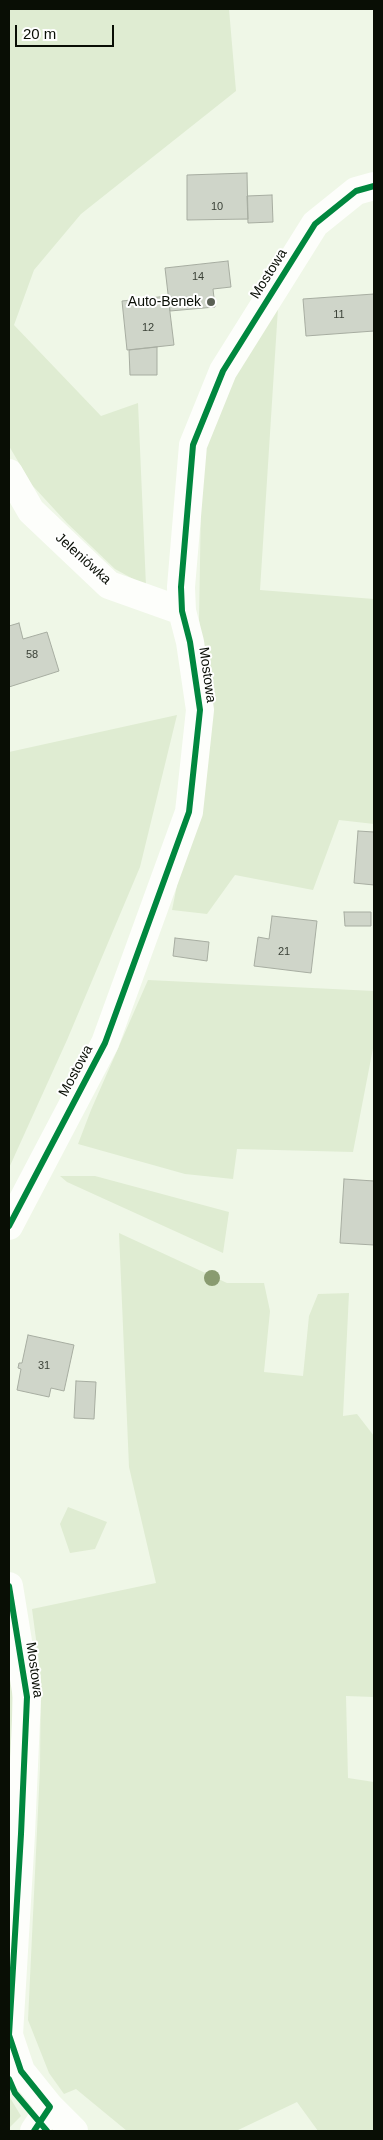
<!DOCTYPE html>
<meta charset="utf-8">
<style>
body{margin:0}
#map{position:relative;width:383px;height:2140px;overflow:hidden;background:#eff7e7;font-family:Helvetica,sans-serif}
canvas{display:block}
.frame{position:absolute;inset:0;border:10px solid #090e05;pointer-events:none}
.scale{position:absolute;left:15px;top:25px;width:99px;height:22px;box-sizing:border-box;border:2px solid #090e05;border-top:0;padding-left:6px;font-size:15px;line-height:18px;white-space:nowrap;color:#090e05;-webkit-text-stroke:4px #fff;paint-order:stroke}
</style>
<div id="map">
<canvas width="383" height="2140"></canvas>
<div class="frame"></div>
<div class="scale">20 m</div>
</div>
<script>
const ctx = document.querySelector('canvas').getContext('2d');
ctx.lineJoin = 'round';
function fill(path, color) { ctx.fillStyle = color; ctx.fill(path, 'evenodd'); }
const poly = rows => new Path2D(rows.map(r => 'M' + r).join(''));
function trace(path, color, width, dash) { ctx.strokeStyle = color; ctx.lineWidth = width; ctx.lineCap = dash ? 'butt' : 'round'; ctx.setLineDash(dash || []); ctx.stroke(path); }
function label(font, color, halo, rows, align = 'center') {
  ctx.font = font + ' Helvetica,sans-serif'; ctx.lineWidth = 4; ctx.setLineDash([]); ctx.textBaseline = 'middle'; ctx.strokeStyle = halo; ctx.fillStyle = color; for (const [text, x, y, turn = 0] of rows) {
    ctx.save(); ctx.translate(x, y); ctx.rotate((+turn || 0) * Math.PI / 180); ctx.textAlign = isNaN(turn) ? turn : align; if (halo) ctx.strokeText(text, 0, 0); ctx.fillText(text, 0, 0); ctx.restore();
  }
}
fill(poly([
 [9,9,229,9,236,91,81,214,34,270,14,325,101,416,138,403,146,586,115,569,67,523,32,485,9,446],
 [278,308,260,590,374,599,374,824,339,820,313,890,235,875,207,914,172,910,211,716,199,620,202,446,236,371],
 [177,715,140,867,67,1040,9,1168,9,752],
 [148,980,374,991,374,1043,353,1152,237,1149,233,1179,185,1174,78,1144,91,1110],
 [60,1176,95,1176,229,1212,223,1253,67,1182],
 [119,1233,227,1283,264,1283,270,1311,264,1372,303,1376,309,1316,318,1294,349,1293,343,1416,357,1414,374,1436,374,1697,346,1696,348,1778,374,1782,374,2131,318,2131,297,2102,236,2131,127,2131,76,2089,64,2094,49,2073,28,2020,40,1768,41,1677,32,1609,156,1583,129,1467],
 [68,1507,107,1522,95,1549,70,1553,60,1524],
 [9,1657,12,1677,12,1746,9,1763],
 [9,2096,21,2116,9,2128]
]), '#dfecd2');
const building = poly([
 [247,173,248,219,187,220,187,175,247,173],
 [272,195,273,222,248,223,247,196,272,195],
 [228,261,231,287,213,289,215,307,170,311,165,268,228,261],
 [374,294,374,331,306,336,303,299,374,294],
 [168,296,174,345,127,350,122,301,168,296],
 [157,347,157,375,130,375,129,350,157,347],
 [19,623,23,639,47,632,59,671,9,687,9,626,19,623],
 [358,831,374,832,374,885,354,883,358,831],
 [344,912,371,912,371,926,345,926,344,912],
 [272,916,317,921,311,973,254,966,258,937,269,939,272,916],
 [175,938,209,942,207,961,173,956,175,938],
 [344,1179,374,1181,374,1245,340,1243,344,1179],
 [28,1335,74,1345,64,1391,51,1388,49,1397,17,1390,21,1369,18,1368,19,1363,22,1363,28,1335],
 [76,1381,96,1382,94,1419,74,1418,76,1381]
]);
fill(building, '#cfd5c9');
trace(building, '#a7ada1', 1);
trace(poly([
 [9,473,31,511,109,585,182,611],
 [9,1226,105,1043,189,812,200,710,190,642,182,611,181,587,193,445,223,371,315,224,356,191,374,186],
 [9,1586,27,1697,21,1834,9,2035,21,2071,50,2107,34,2131],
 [50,2107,74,2131]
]), '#fdfefb', 28);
trace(poly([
 [9,1226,105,1043,189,812,200,710,190,642,182,611,181,587,193,445,223,371,315,224,356,191,374,186],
 [9,1586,27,1697,21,1834,9,2035,21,2071,50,2107,34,2131],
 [9,2079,15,2093,47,2131]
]), '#00873e', 6);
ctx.fillStyle = '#899b70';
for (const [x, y] of [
 [212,1278]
]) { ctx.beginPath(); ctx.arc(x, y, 8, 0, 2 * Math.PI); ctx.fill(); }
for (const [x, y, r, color] of [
 [211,302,5,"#5a6054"]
]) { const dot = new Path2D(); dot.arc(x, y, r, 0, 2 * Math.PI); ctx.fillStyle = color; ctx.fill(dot); trace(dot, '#fff', 2); }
label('11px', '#3a4036', null, [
 ["10",217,207],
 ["14",198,277],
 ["11",339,315],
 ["12",148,328],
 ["58",32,655],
 ["21",284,952],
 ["31",44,1366]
]);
label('14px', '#090e05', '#fff', [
 ["Mostowa",269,274,-58],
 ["Jeleniówka",83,559,42],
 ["Mostowa",207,675,82],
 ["Mostowa",76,1071,-62],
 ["Mostowa",34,1670,82]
]);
label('14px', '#090e05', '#fff', [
 ["Auto-Benek",201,302]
], 'right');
</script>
